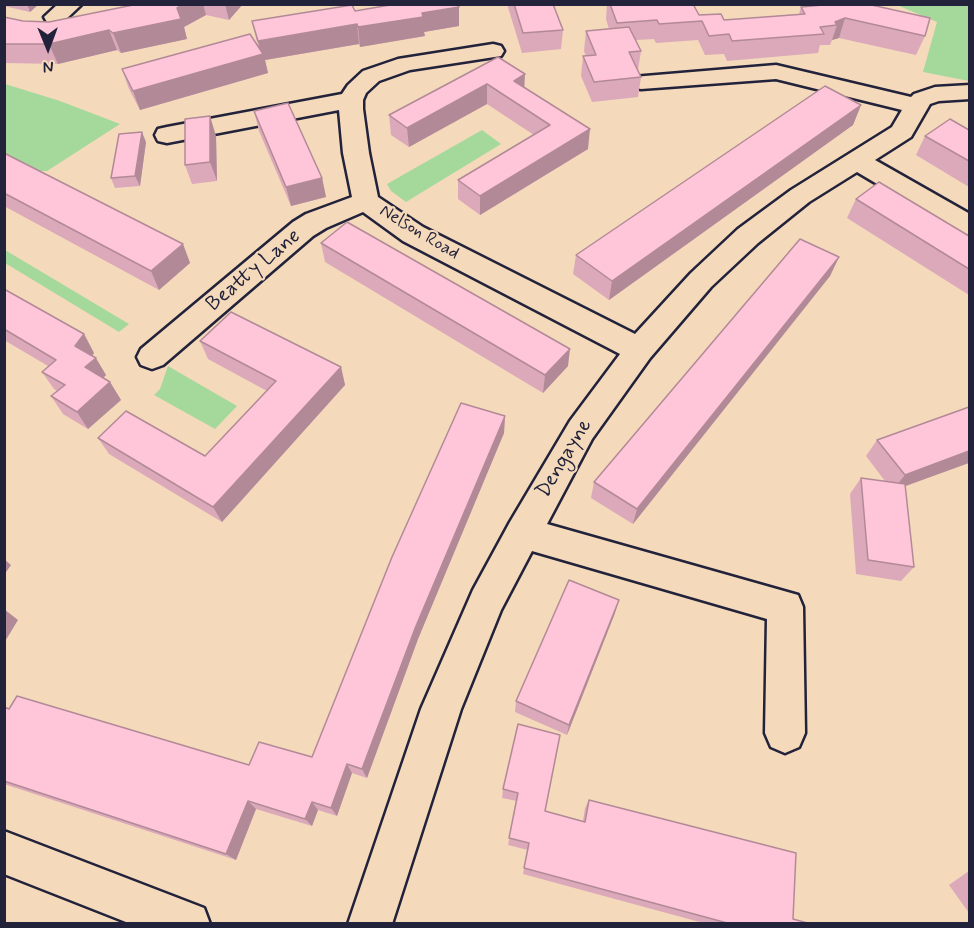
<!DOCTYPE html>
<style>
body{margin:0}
#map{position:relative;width:974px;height:928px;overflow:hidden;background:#f4d9bb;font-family:Mynerve,sans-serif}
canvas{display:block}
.frame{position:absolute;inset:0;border:6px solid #22223b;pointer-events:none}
.north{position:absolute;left:18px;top:18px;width:60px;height:60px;-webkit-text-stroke:4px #f4d9bb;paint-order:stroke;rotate:179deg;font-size:16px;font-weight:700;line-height:24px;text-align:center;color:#22223b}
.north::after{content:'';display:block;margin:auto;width:21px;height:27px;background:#22223b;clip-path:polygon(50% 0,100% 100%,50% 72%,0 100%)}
</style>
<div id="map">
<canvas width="974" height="928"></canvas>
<div class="frame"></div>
<div class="north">N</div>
</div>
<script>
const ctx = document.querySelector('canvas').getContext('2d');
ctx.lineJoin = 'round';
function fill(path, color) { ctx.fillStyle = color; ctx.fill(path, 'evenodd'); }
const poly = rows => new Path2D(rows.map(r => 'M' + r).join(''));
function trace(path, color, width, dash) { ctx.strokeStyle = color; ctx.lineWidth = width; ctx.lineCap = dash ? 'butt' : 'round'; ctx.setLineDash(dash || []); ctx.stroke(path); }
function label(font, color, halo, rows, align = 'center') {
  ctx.font = font + ' Mynerve,sans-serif'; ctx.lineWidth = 4.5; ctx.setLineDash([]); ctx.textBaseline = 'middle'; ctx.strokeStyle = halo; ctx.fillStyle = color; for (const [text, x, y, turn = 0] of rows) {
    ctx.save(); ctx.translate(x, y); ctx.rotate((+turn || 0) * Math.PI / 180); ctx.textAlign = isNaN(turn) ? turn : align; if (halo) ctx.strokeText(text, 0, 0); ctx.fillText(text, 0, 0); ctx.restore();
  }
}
fill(poly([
 [897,5,969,5,969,81,923,72,937,22],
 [5,84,60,101,120,124,47,171,5,171],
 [482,130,501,144,406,202,391,191,387,184],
 [4,250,5,250,129,324,119,332,5,263],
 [168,366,237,406,215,429,154,395,160,389]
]), '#a5d99b');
const minor = poly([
 [58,4,82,4,63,22,55,24,47,22,44,17,58,4],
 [493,44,501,46,504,51,501,56,410,70,379,81,366,93,363,100,363,109,369,153,378,197,423,227,635,334,691,273,738,229,791,190,892,127,902,110,776,79,641,89,633,87,629,82,633,77,776,65,911,97,914,94,935,87,970,85,970,99,939,101,930,104,911,137,875,160,970,214,970,235,960,233,857,172,809,202,758,243,711,287,650,358,592,439,547,524,798,595,803,607,805,733,799,747,785,753,771,747,765,733,767,619,532,551,501,610,461,709,392,924,348,924,421,709,473,590,510,522,570,421,620,354,403,241,363,212,326,228,313,236,163,365,152,369,141,365,137,357,141,349,293,222,306,214,352,197,343,153,339,110,167,143,158,141,155,135,158,129,167,127,342,94,348,85,363,71,398,59,493,44],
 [4,831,204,908,210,924,131,924,4,874,4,831]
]);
trace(minor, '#22223b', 5);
fill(minor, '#f4d9bb');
fill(poly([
 [4,4,39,4,30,12,4,6],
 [138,4,243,4,229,20,206,15,184,27,187,39,121,53,117,50,58,64,4,63,4,17,23,21,49,22],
 [507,4,553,4,563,30,561,49,522,53],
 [607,4,693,4,699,15,724,20,799,14,801,7,925,36,916,55,839,38,832,40,830,45,820,45,818,53,727,61,724,54,705,55,698,40,656,43,654,39,636,40,641,51,638,70,641,77,638,97,592,102,581,76,583,56,586,56,584,51,586,31,609,29,606,19],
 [459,7,459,26,424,32,425,36,360,47,359,44,265,60,268,73,140,110,129,89,122,69,258,46,252,21,355,11],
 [498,57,525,87,588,149,480,215,458,199,458,180,534,135,487,104,409,147,391,135,389,115],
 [861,105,853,125,609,300,573,274,576,255],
 [254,111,322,178,326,197,291,206,259,131],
 [969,130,969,187,916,155,925,136],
 [216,136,217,181,192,184,185,165],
 [146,142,140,186,115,188,111,178],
 [4,153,183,244,190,263,159,290,4,206],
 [856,199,969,236,969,295,847,218],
 [321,243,568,366,543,393,325,262],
 [839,257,830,276,633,524,591,498,594,482],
 [4,289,84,334,94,353,92,356,106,375,103,378,110,382,121,400,88,429,63,414,51,396,57,391,54,389,42,372,48,366,4,340],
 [200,341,341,367,345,385,222,522,109,454,98,438,205,456,267,391,208,359],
 [969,407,905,487,914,567,901,581,856,574,850,494,861,478,885,481,866,456,877,440],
 [505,416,504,433,418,639,367,778,352,773,337,816,318,810,312,826,256,809,236,860,4,784,4,707,249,765,312,757],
 [615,613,567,735,515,712,516,701],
 [518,724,545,811,583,821,585,808,589,800,793,919,811,924,707,924,523,874,528,850,508,845,517,801,502,798,503,789],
 [969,871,969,913,949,885]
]), '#dba9ba');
fill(poly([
 [27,4,39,4,30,12],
 [184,4,203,4,206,15,184,27,187,39,121,53,113,33,177,8],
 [225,4,243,4,229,20],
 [459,7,459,26,424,32,425,36,360,47,358,27,422,13],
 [845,18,839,38,832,40,837,25,835,22],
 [357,24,359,44,265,60,268,73,140,110,133,91,261,54,258,41],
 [109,30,117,50,58,64,49,44],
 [525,74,524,94,514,81],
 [487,84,487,104,409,147,407,128],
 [861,105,853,125,609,300,612,281],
 [210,116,216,136,217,181,210,162],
 [590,129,588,149,480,215,480,196],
 [142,132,146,142,140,186,135,176],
 [322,178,326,197,291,206,286,187],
 [183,244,190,263,159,290,151,271],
 [839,257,830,276,633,524,637,509],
 [84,334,94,353,86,364,75,346],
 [570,349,568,366,543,393,545,375],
 [96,358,106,375,96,385,85,367],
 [341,367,345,385,222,522,213,507],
 [110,382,121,400,88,429,77,412],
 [505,416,504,433,418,639,367,778,362,769,416,626],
 [969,451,969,463,892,491,905,475],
 [4,559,11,565,4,575],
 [619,600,615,613,567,735,569,725],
 [4,609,18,620,4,643],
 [347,764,352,773,337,816,331,808],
 [248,801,256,809,236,860,226,854],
 [312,802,318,810,312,826,305,819]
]), '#b28a97');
const building = poly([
 [138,4,184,4,177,8,181,19,113,33,109,30,49,44,4,44,4,17,23,21,49,22,138,4],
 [396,4,458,4,459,7,422,13,423,17,358,27,357,24,258,41,252,21,352,5,355,11,396,4],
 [514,4,553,4,563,30,523,33,514,4],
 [610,4,693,4,699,15,721,14,724,20,805,14,801,7,834,4,867,4,930,18,925,36,845,18,835,22,837,25,820,27,824,34,732,41,729,34,709,36,702,21,659,24,657,20,617,23,610,4],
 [629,27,641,51,629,52,641,77,594,82,583,56,596,55,586,31,629,27],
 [250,34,263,54,133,91,122,69,250,34],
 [498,57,525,74,514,81,590,129,480,196,458,180,550,125,487,84,407,128,389,115,498,57],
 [825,86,861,105,612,281,576,255,825,86],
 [288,103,322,178,286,187,254,111,288,103],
 [210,116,210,162,185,165,185,119,210,116],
 [950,119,969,130,969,161,925,136,950,119],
 [142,132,135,176,111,178,119,134,142,132],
 [4,153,183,244,151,271,4,193,4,153],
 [879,182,969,236,969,269,856,199,879,182],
 [347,222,570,349,545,375,321,243,347,222],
 [800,239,839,257,637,509,594,482,800,239],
 [4,289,84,334,75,346,96,358,85,367,110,382,77,412,51,396,65,385,42,372,56,360,4,329,4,289],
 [231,312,341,367,213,507,98,438,126,411,205,456,276,381,200,341,231,312],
 [461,403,505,416,416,626,362,769,347,764,331,808,312,802,305,819,248,801,226,854,4,781,4,707,9,709,17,696,249,765,259,742,312,757,392,557,461,403],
 [969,407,969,451,905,475,877,440,969,407],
 [861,478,905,484,914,567,868,560,861,478],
 [569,580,619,600,569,725,516,701,569,580],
 [518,724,560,735,545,811,585,822,589,800,796,853,793,919,811,924,731,924,524,868,529,843,509,838,518,793,503,789,518,724]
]);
fill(building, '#ffc5d8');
trace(building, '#b28a97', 1.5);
label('18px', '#22223b', '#f4d9bb', [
 ["Nelson Road",419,233,31]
]);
label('21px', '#22223b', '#f4d9bb', [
 ["Beatty Lane",254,271,-40],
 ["Dengayne",565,459,-59]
]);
</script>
